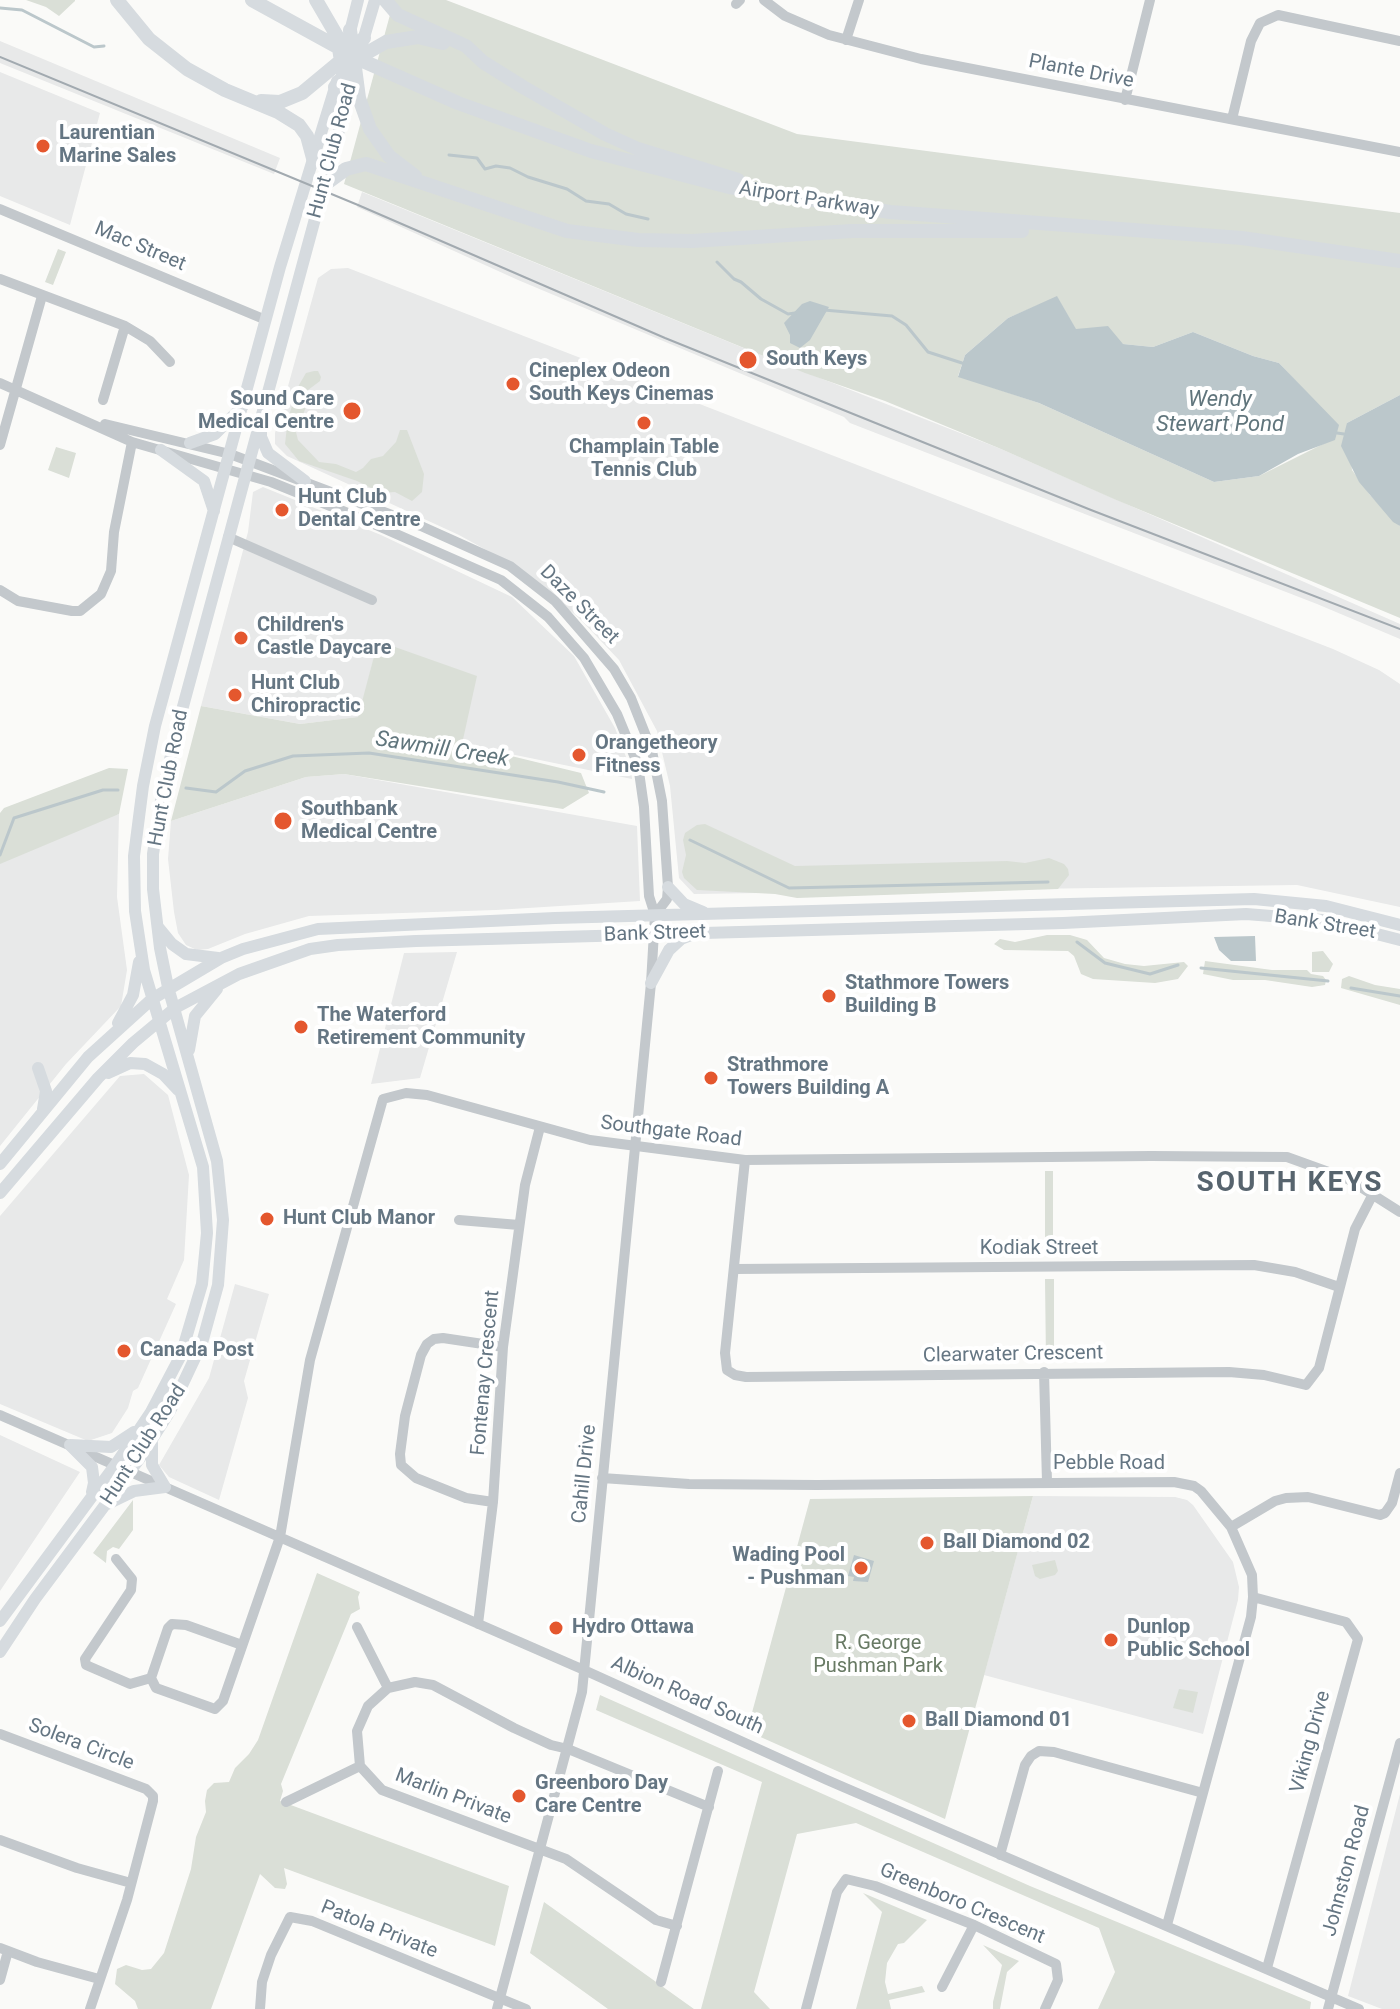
<!DOCTYPE html>
<style>
body{margin:0}
canvas{display:block;background:#fafaf8}
</style>
<canvas width="1400" height="2009"></canvas>
<script>
const ctx = document.querySelector('canvas').getContext('2d');
ctx.lineJoin = 'round';
function fill(path, color) { ctx.fillStyle = color; ctx.fill(path, 'evenodd'); }
const poly = rows => new Path2D(rows.map(r => 'M' + r).join(''));
function trace(path, color, width, dash) { ctx.strokeStyle = color; ctx.lineWidth = width; ctx.lineCap = dash ? 'butt' : 'round'; ctx.setLineDash(dash || []); ctx.stroke(path); }
function label(font, color, halo, rows, align = 'center') {
  ctx.font = font + ' Roboto,sans-serif'; ctx.lineWidth = 8; ctx.setLineDash([]); ctx.textBaseline = 'middle'; ctx.strokeStyle = halo; ctx.fillStyle = color; for (const [text, x, y, turn = 0] of rows) {
    ctx.save(); ctx.translate(x, y); ctx.rotate((+turn || 0) * Math.PI / 180); ctx.textAlign = isNaN(turn) ? turn : align; if (halo) ctx.strokeText(text, 0, 0); ctx.fillText(text, 0, 0); ctx.restore();
  }
}
fill(poly([
 [0,41,280,158,274,174,0,63],
 [0,72,100,113,70,225,0,196],
 [362,192,746,349,1001,449,1400,624,1400,639,1317,604,850,423,844,417,518,280,357,207],
 [348,268,1333,649,1379,670,1400,684,1400,907,1297,885,694,894,679,878,670,786,657,731,619,660,579,618,517,567,459,535,287,456,275,444,275,433,318,278,331,269],
 [263,487,381,535,512,597,574,656,615,728,631,770,632,779,462,744,378,641,359,717,300,724,201,706,248,532,253,492],
 [344,774,637,826,640,901,496,910,309,916,245,934,208,949,197,950,186,945,178,933,174,912,168,859,171,821,306,777],
 [119,814,117,897,127,970,121,1006,66,1064,0,1146,0,861,69,829],
 [457,952,420,1078,371,1084,404,953],
 [144,1074,168,1095,189,1175,184,1260,167,1299,176,1304,138,1388,133,1391,128,1408,112,1433,88,1441,0,1404,0,1216,120,1076],
 [235,1284,269,1294,244,1381,248,1398,219,1500,169,1477,159,1465,209,1378],
 [0,1435,80,1472,0,1591],
 [1033,1496,1175,1497,1187,1500,1193,1505,1233,1562,1239,1587,1238,1600,1203,1734,984,1675],
 [1400,1794,1400,2009,1382,2009,1348,1996]
]), '#e8e9e9');
fill(poly([
 [26,0,75,0,75,1,59,16,46,7],
 [394,0,446,0,797,134,1400,213,1400,395,1347,423,1352,470,1370,495,1400,526,1400,618,1114,499,1001,449,885,401,805,373,344,184],
 [1057,297,1076,330,1123,344,1153,347,1193,332,1253,356,1279,363,1336,424,1333,439,1259,476,1214,482,1039,403,958,376,965,355,1008,318],
 [58,249,66,252,53,285,45,282],
 [314,371,318,371,321,377,320,381,308,390,306,407,296,432,298,440,319,462,336,464,356,472,363,468,371,459,383,456,396,442,400,430,407,430,424,474,422,492,412,501,395,492,381,493,357,481,299,461,285,444,288,418,299,385,306,373],
 [56,447,76,453,69,478,48,470],
 [378,641,477,676,462,744,581,773,589,793,563,809,344,774,306,777,171,821,201,706,300,724,358,717],
 [109,768,128,769,119,814,0,864,0,813,4,808],
 [705,824,795,866,1007,861,1025,863,1049,858,1064,864,1068,869,1069,875,1058,889,797,898,775,894,697,890,684,878,682,872,686,855,683,840,685,833,697,825],
 [1047,935,1070,935,1087,940,1104,958,1125,964,1144,966,1184,962,1188,966,1178,979,1155,983,1093,979,1081,974,1074,956,1068,951,1004,950,994,944,1000,939,1015,942],
 [1323,951,1333,964,1329,972,1312,972,1312,952],
 [1205,961,1272,970,1307,970,1311,974,1323,976,1326,980,1325,985,1312,987,1265,980,1233,980,1203,974],
 [1349,976,1375,985,1400,989,1400,1005,1341,988,1342,979],
 [1045,1171,1053,1171,1053,1254,1045,1254],
 [1045,1279,1054,1279,1054,1362,1046,1362],
 [1033,1496,945,1819,747,1731,810,1499],
 [133,1500,133,1530,119,1549,113,1547,107,1551,106,1563,93,1553],
 [1055,1560,1058,1571,1055,1575,1040,1579,1035,1576,1032,1565],
 [317,1573,360,1592,358,1597,360,1609,351,1614,281,1784,283,1791,280,1801,509,1886,495,1946,284,1868,287,1884,285,1889,275,1888,260,1874,211,2009,138,2009,135,2001,115,1984,117,1969,126,1965,142,1970,151,1969,164,1953,191,1869,196,1837,206,1812,205,1801,207,1790,214,1783,229,1782,235,1768,249,1754,258,1740],
 [1179,1689,1198,1692,1193,1713,1173,1708],
 [600,1695,1030,1886,1311,2002,1310,2009,1098,2009,1115,1972,1099,1928,856,1823,797,1834,754,1992,770,2009,701,2009,762,1782,596,1710],
 [863,1893,927,1920,904,1943,898,1944,887,1963,885,1982,888,1994,922,1986,925,1992,889,2000,891,2009,856,2009,882,1912],
 [544,1902,694,2009,608,2009,530,1953],
 [983,1945,1019,1961,1007,1972,1000,2009,993,2009,993,2002,1002,1965]
]), '#dadfd7');
fill(poly([
 [1057,296,1076,329,1108,326,1123,344,1153,347,1193,332,1253,356,1279,363,1339,425,1335,440,1298,454,1259,476,1214,482,1039,403,958,377,965,355,1008,318],
 [810,301,829,307,810,340,800,348,790,343,790,335,784,323,802,304],
 [1400,395,1400,526,1393,522,1359,482,1341,446,1347,423],
 [1255,936,1256,961,1231,961,1219,950,1214,937],
 [854,1555,874,1561,868,1582,853,1581,854,1577,848,1576]
]), '#bbc7cb');
trace(poly([
 [0,8,22,10,94,47,104,46],
 [449,155,477,158,485,169,496,166,510,168,528,177,567,189,586,201,609,204,626,214,648,219],
 [717,262,734,279,741,282,761,299,788,314,795,313],
 [824,310,892,316,906,325,928,352,962,363],
 [1337,433,1344,434],
 [186,788,216,792,245,771,293,756,369,753,558,782,604,792],
 [690,840,789,888,1048,882],
 [0,855,14,818,103,790,118,790],
 [1077,942,1105,963,1150,974,1178,965],
 [1201,968,1328,981],
 [1351,988,1400,996]
]), '#bbc7cb', 3);
trace(poly([
 [764,0,785,16,829,35,921,59,1400,152],
 [736,4,740,0],
 [846,40,859,0],
 [1125,100,1150,0],
 [1232,119,1251,41,1260,23,1278,15,1400,41],
 [0,209,266,320],
 [0,279,125,326,150,341,170,362],
 [0,383,132,442,271,482,360,518,501,580,548,617,584,658,617,714,638,765,644,807,649,896,655,915,651,983,582,1692,497,2009],
 [103,400,125,326],
 [105,424,230,454,421,526,510,566,555,601,614,669,631,698,652,751,662,801,668,887,667,899,655,915],
 [0,445,42,296],
 [228,537,372,600],
 [0,590,18,601,72,611,80,611,101,594,111,571,114,532,132,442],
 [745,1160,725,1353,727,1370,735,1375,746,1377,1229,1372,1264,1375,1306,1385,1319,1368,1355,1229,1373,1194],
 [459,1220,519,1225],
 [735,1269,1254,1265,1295,1272,1339,1287],
 [1044,1372,1047,1482],
 [0,1415,584,1670,827,1780,1359,2009],
 [602,1478,689,1484,817,1485,1174,1482,1194,1486,1201,1491,1231,1527,1252,1575,1253,1597,1251,1617,1167,1925],
 [493,1502,466,1498,416,1478,401,1465,400,1454,405,1416,421,1355,427,1344,434,1339,443,1338,503,1347],
 [1231,1527,1275,1501,1286,1498,1308,1497,1380,1515,1385,1513,1392,1503,1400,1473],
 [116,1559,132,1579,131,1590,85,1659,86,1665,130,1684,151,1678],
 [1253,1597,1346,1622,1358,1639,1267,1968],
 [478,1624,493,1502,503,1347,525,1185,540,1127],
 [357,1627,388,1688],
 [242,1645,186,1625,172,1624,168,1628,151,1678,156,1688,215,1709,223,1701,280,1537,310,1360,383,1099,406,1093,427,1095,590,1140,745,1160,1151,1156,1287,1157,1348,1179,1400,1212],
 [0,1734,146,1789,153,1796,153,1801,127,1900,90,2009],
 [286,1802,360,1766],
 [0,1840,77,1868,131,1883],
 [1000,1855,1025,1765,1031,1756,1039,1751,1054,1752,1203,1793],
 [677,1926,656,1920,566,1859,382,1790,360,1766,357,1731,368,1706,388,1688,415,1682,433,1685,514,1728,551,1745,568,1749,709,1807],
 [0,1948,37,1962,99,1979],
 [0,1980,8,1951],
 [661,1982,718,1771],
 [942,1987,974,1925],
 [260,2009,262,1982,271,1955,290,1917,312,1921,526,2009],
 [806,2009,837,1892,846,1879,875,1886,974,1925,1056,1964,1058,1980,1045,2009],
 [1328,2009,1400,1743]
]), '#c3c8cc', 10);
trace(poly([
 [348,40,358,0],
 [362,44,375,0],
 [261,428,261,437,268,453,305,481],
 [190,443,215,434,243,406],
 [161,450,204,481,214,511],
 [668,887,684,904,703,912],
 [158,927,172,944,186,954,218,958],
 [651,983,669,950,681,939,694,934],
 [118,1023,133,995,139,962],
 [189,1050,195,1016,217,989],
 [38,1068,46,1091,43,1109],
 [108,1073,130,1063,145,1064,163,1074,178,1090],
 [0,1164,88,1057,152,999,221,958,243,949,318,929,555,918,1254,899,1326,906,1400,925],
 [0,1193,98,1078,133,1043,175,1008,239,974,310,949,338,945,416,941,1063,923,1246,914,1322,920,1400,940],
 [70,1445,111,1447,134,1432],
 [70,1445,92,1467,94,1483,92,1492],
 [107,1504,134,1491,165,1487,152,1465,152,1443],
 [0,1621,116,1464,151,1412,181,1355,202,1284,207,1233,203,1167,144,970,135,911,134,856,143,786,155,726,280,267,337,81],
 [0,1652,35,1599,140,1458,170,1411,202,1343,218,1285,223,1220,217,1161,168,987,160,948,153,889,153,854,162,794,178,725,349,93]
]), '#d6dbdf', 12);
trace(poly([
 [117,0,149,39,187,69,225,90,278,112,299,125,307,136,314,162],
 [252,0,363,61,458,103,591,151,729,187,890,212,1242,238,1400,261],
 [316,0,337,36,347,99],
 [385,0,398,15,466,46,483,62,523,87,605,134,638,149,738,180],
 [350,30,359,98,370,129,389,156,415,176],
 [335,87,358,58,386,42,418,37,443,43],
 [261,101,280,102,302,93,343,59,364,38],
 [324,185,346,169,366,164,567,231,638,240,692,241,852,231,1022,231]
]), '#d6dbdf', 14);
trace(poly([
 [0,57,358,205,665,338,1091,510,1400,629]
]), '#a2aab0', 2);
for (const [x, y, r, color] of [
 [43,146,8,"#e4572e"],
 [748,360,10,"#e4572e"],
 [513,384,8,"#e4572e"],
 [352,411,10,"#e4572e"],
 [644,423,8,"#e4572e"],
 [282,510,8,"#e4572e"],
 [241,638,8,"#e4572e"],
 [235,695,8,"#e4572e"],
 [579,755,8,"#e4572e"],
 [283,821,10,"#e4572e"],
 [829,996,8,"#e4572e"],
 [301,1027,8,"#e4572e"],
 [711,1078,8,"#e4572e"],
 [267,1219,8,"#e4572e"],
 [124,1351,8,"#e4572e"],
 [927,1543,8,"#e4572e"],
 [861,1568,8,"#e4572e"],
 [556,1628,8,"#e4572e"],
 [1111,1640,8,"#e4572e"],
 [909,1721,8,"#e4572e"],
 [519,1796,8,"#e4572e"]
]) { const dot = new Path2D(); dot.arc(x, y, r, 0, 2 * Math.PI); ctx.fillStyle = color; ctx.fill(dot); trace(dot, '#fff', 3); }
label('20px', '#657683', '#fff', [
 ["Plante Drive",1081,72,11],
 ["Hunt Club Road",333,151,-75],
 ["Airport Parkway",809,200,9],
 ["Mac Street",140,247,23],
 ["Daze Street",579,605,45],
 ["Hunt Club Road",169,778,-79],
 ["Bank Street",1325,925,9],
 ["Bank Street",655,934,-2],
 ["Southgate Road",671,1132,7],
 ["Kodiak Street",1039,1249],
 ["Clearwater Crescent",1013,1355,-1],
 ["Fontenay Crescent",486,1373,-85],
 ["Hunt Club Road",144,1445,-57],
 ["Pebble Road",1109,1464],
 ["Cahill Drive",585,1474,-84],
 ["Albion Road South",687,1696,24],
 ["Viking Drive",1311,1742,-75],
 ["Solera Circle",81,1745,21],
 ["Marlin Private",453,1797,21],
 ["Johnston Road",1347,1871,-75],
 ["Greenboro Crescent",962,1904,23],
 ["Patola Private",379,1930,22]
]);
label('bold 20px', '#657683', '#fff', [
 ["Laurentian",59,134],
 ["Marine Sales",59,157],
 ["South Keys",766,360],
 ["Cineplex Odeon",529,372],
 ["South Keys Cinemas",529,395],
 ["Sound Care",334,400,"right"],
 ["Medical Centre",334,423,"right"],
 ["Champlain Table",644,448,"center"],
 ["Tennis Club",644,471,"center"],
 ["Hunt Club",298,498],
 ["Dental Centre",298,521],
 ["Children's",257,626],
 ["Castle Daycare",257,649],
 ["Hunt Club",251,684],
 ["Chiropractic",251,707],
 ["Orangetheory",595,744],
 ["Fitness",595,767],
 ["Southbank",301,810],
 ["Medical Centre",301,833],
 ["Stathmore Towers",845,984],
 ["Building B",845,1007],
 ["The Waterford",317,1016],
 ["Retirement Community",317,1039],
 ["Strathmore",727,1066],
 ["Towers Building A",727,1089],
 ["Hunt Club Manor",283,1219],
 ["Canada Post",140,1351],
 ["Ball Diamond 02",943,1543],
 ["Wading Pool",845,1556,"right"],
 ["- Pushman",845,1579,"right"],
 ["Hydro Ottawa",572,1628],
 ["Dunlop",1127,1628],
 ["Public School",1127,1651],
 ["Ball Diamond 01",925,1721],
 ["Greenboro Day",535,1784],
 ["Care Centre",535,1807]
], 'left');
label('20px', '#687a64', '#fff', [
 ["R. George",878,1644],
 ["Pushman Park",878,1667]
]);
label('italic 22px', '#60757c', '#fff', [
 ["Wendy",1220,400],
 ["Stewart Pond",1220,425],
 ["Sawmill Creek",442,750,9]
]);
ctx.letterSpacing = '2px';
label('bold 28px', '#57646e', '#fff', [
 ["SOUTH KEYS",1290,1184]
]);
ctx.letterSpacing = '0px';
</script>
